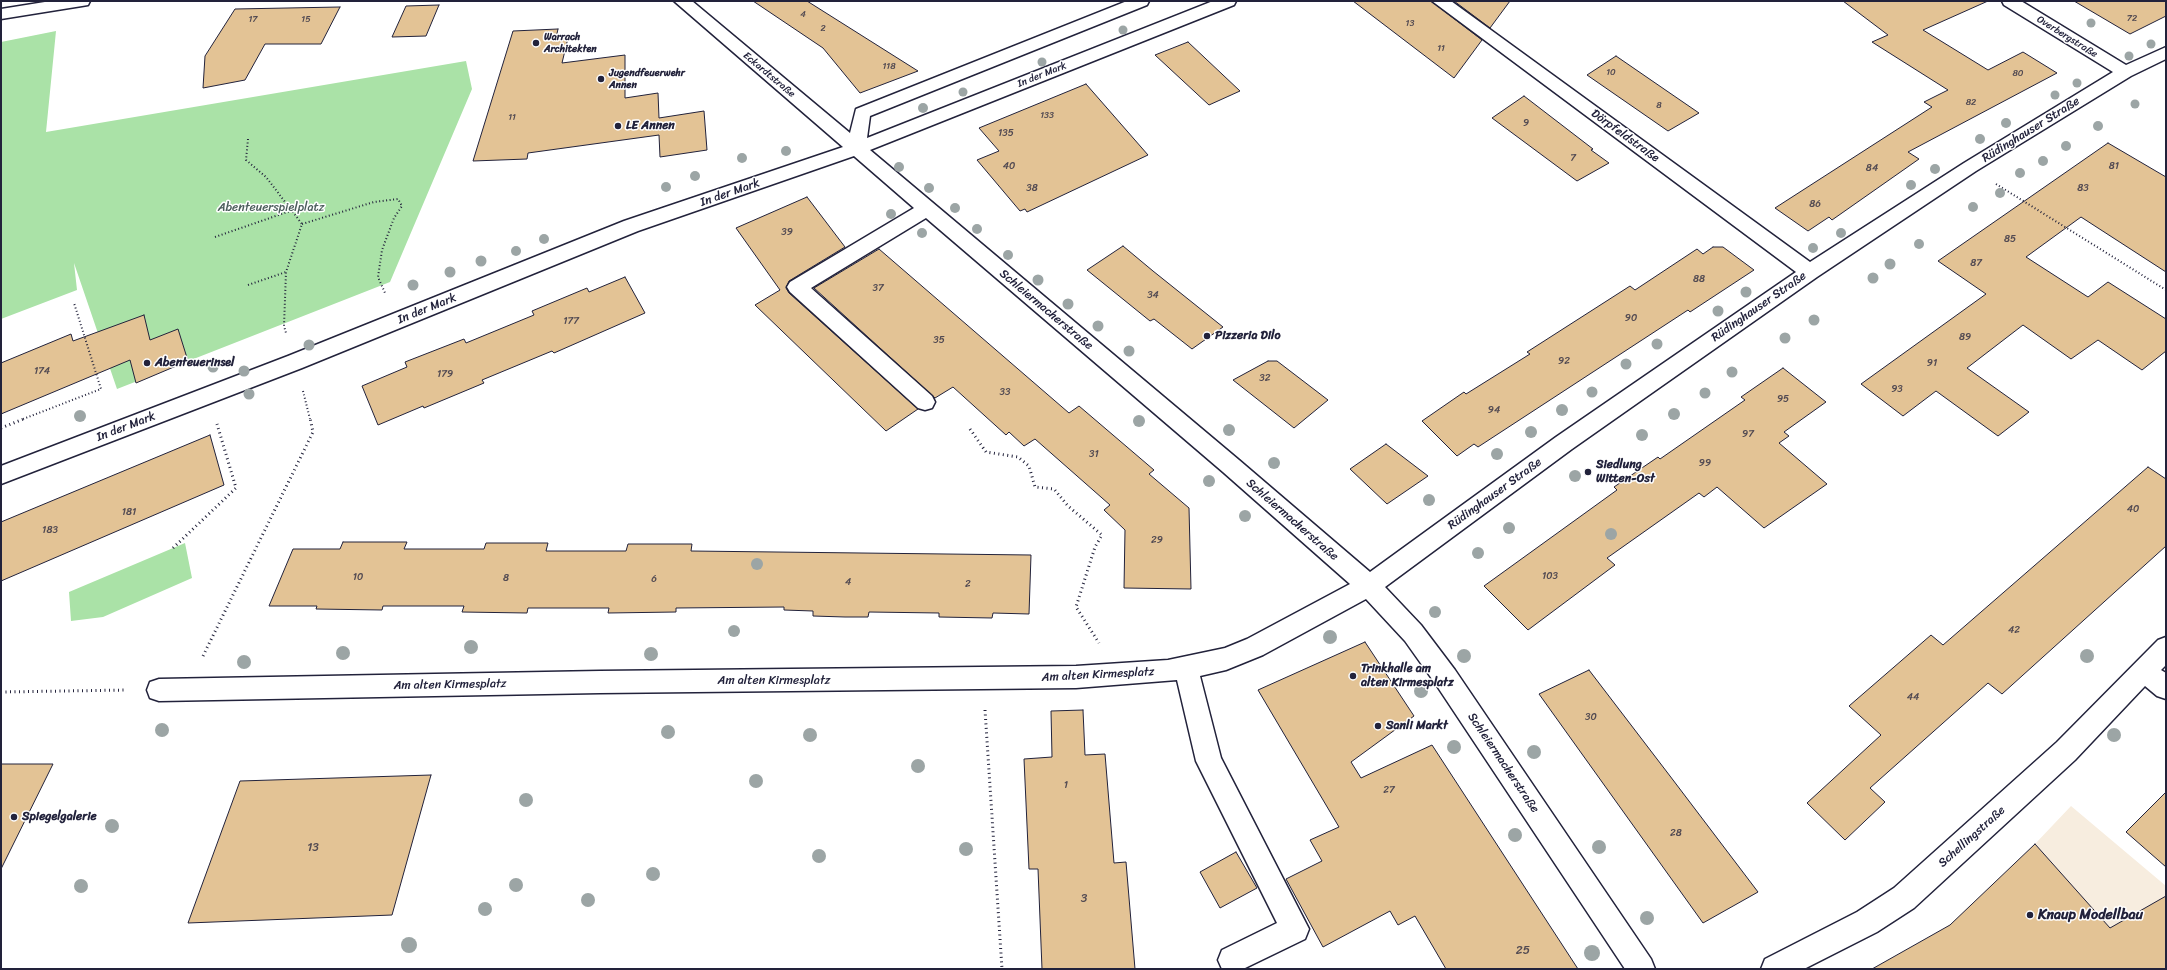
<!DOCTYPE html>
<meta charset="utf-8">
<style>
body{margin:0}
#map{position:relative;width:2167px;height:970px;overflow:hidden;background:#fff;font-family:Sriracha,sans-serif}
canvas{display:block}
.frame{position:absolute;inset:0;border:2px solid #22223b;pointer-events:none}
</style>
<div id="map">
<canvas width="2167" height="970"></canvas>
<div class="frame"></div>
</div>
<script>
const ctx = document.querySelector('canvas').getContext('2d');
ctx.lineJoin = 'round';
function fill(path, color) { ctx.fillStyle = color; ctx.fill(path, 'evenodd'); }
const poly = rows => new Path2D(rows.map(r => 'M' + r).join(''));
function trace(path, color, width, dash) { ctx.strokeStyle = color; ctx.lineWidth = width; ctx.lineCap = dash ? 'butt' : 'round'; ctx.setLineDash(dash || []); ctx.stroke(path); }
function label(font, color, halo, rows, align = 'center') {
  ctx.font = font + ' Sriracha,sans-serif'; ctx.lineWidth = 3; ctx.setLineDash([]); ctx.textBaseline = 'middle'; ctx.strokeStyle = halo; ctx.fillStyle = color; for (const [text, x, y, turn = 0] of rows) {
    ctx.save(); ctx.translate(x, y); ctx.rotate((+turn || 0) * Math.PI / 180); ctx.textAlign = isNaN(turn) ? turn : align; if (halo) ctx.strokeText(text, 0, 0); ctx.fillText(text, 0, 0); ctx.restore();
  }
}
fill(poly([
 [2071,806,2166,886,2166,969,1903,969,2035,844]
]), '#f7eddf');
fill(poly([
 [56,31,46,132,466,61,472,89,390,282,117,389,74,263,77,290,1,319,1,42],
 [185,543,192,578,103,617,71,621,69,592]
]), '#aae2a7');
const building = poly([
 [753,1,807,1,918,71,860,93,823,48,753,1],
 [1353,1,1431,1,1482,40,1454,78,1353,1],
 [1454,1,1510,1,1490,28,1454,1],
 [1843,1,1988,1,1923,30,1988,70,2023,52,2057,73,1908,152,1919,159,1832,220,1829,217,1808,231,1775,208,1932,107,1924,102,1948,90,1872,42,1888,35,1843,1],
 [2074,1,2166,1,2166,16,2130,34,2074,1],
 [439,5,426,36,392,37,406,6,439,5],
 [340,7,321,44,265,44,245,80,203,88,205,56,235,9,340,7],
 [558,29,556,38,568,38,562,63,625,55,625,98,658,93,659,118,704,111,707,150,660,157,659,135,528,153,527,159,473,161,513,31,558,29],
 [1188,42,1240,91,1209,105,1155,55,1188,42],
 [1616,56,1664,89,1699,113,1668,131,1587,75,1616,56],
 [1086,84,1148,155,1027,212,1025,209,1020,211,977,160,999,151,979,128,1086,84],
 [1524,96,1593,149,1591,150,1609,163,1577,181,1492,118,1524,96],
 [2108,143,2166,177,2166,272,2081,217,2026,257,2088,297,2108,282,2166,319,2166,351,2142,370,2098,340,2071,359,2023,325,1967,368,2029,412,1998,436,1936,391,1903,416,1861,384,1986,294,1938,261,2108,143],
 [807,197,845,247,789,281,786,288,789,293,918,409,886,431,755,305,780,290,736,228,807,197],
 [1123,246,1153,271,1223,327,1192,349,1154,319,1150,321,1087,270,1123,246],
 [1713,247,1723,247,1754,270,1690,312,1688,310,1478,447,1474,444,1457,456,1422,421,1464,392,1466,394,1530,354,1527,352,1630,286,1635,290,1697,249,1703,254,1713,247],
 [879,249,1069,413,1079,406,1154,470,1149,474,1189,508,1191,589,1124,588,1125,530,1104,510,1110,505,1035,439,1024,446,1009,432,1006,435,953,387,935,398,814,288,879,249],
 [625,277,645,313,554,353,552,351,482,380,484,383,424,408,423,406,378,425,362,386,407,367,405,362,464,339,466,343,534,315,532,311,587,288,589,292,625,277],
 [144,315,150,340,178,329,188,361,136,383,130,360,1,414,1,363,71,334,73,341,144,315],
 [1268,361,1277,361,1328,400,1294,428,1233,380,1268,361],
 [1783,368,1826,402,1784,432,1789,436,1779,443,1827,484,1764,528,1717,487,1704,497,1699,493,1607,558,1615,565,1528,630,1484,586,1617,490,1614,487,1658,457,1660,459,1745,400,1741,397,1783,368],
 [210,435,224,485,1,581,1,522,210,435],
 [1386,444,1428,476,1387,504,1350,469,1386,444],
 [2148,467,2166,479,2166,546,2002,694,1988,683,1870,788,1885,802,1845,840,1807,803,1881,735,1849,706,1931,635,1943,645,2148,467],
 [343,542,407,542,404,549,484,549,486,543,548,543,546,551,626,551,628,544,692,544,691,551,1031,555,1029,614,993,613,992,618,939,617,939,613,869,612,868,617,845,617,813,616,813,611,784,610,784,607,676,608,676,612,608,613,609,608,528,608,527,613,462,612,464,606,383,606,382,610,316,609,317,606,269,606,293,549,340,549,343,542],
 [1365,642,1414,716,1351,762,1361,778,1432,745,1578,969,1446,969,1415,916,1398,925,1390,911,1323,947,1286,879,1322,861,1310,840,1339,827,1258,690,1365,642],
 [1589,670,1670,776,1758,892,1703,923,1539,694,1589,670],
 [1083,710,1085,755,1105,754,1114,863,1126,862,1135,969,1042,969,1038,869,1029,869,1024,759,1052,757,1051,711,1083,710],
 [1,764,53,764,1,869,1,764],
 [431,775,392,915,188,923,240,781,431,775],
 [2166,792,2166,867,2126,832,2166,792],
 [2035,844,2110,928,2166,896,2166,969,1872,969,1950,925,2035,844],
 [1236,852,1257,888,1220,908,1200,872,1236,852]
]);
fill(building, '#e3c395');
trace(building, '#22223b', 1);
const minor = poly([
 [51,1,90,1,88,5,82,6,1,19,1,9,51,1],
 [674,1,692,1,850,133,856,109,1127,1,1149,1,1147,5,870,116,867,138,1213,1,1236,1,1234,5,870,150,1239,460,1370,572,1556,437,1796,272,1432,1,1451,1,1810,262,1964,163,2113,72,2004,5,2002,1,2021,1,2126,65,2166,47,2166,59,2131,76,1976,171,1817,277,1572,449,1385,587,1421,625,1455,670,1651,959,1655,969,1625,969,1437,686,1405,641,1366,599,1263,655,1226,670,1200,676,1221,758,1309,929,1305,939,1243,969,1222,969,1218,960,1222,950,1277,923,1196,761,1177,680,1076,688,600,693,159,701,150,698,147,690,150,682,159,679,600,671,1076,666,1168,660,1225,648,1247,639,1350,584,1223,472,926,218,811,288,932,396,935,402,932,408,925,410,918,408,790,292,787,287,790,282,914,208,854,156,638,231,302,368,1,484,1,466,288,356,624,221,843,147,674,1],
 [2166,637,2166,665,2161,670,2166,673,2166,699,2157,696,2145,686,2075,760,1914,908,1877,932,1804,969,1761,969,1765,959,1857,912,1894,888,2057,742,2158,640,2166,637]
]);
trace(minor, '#22223b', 3);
trace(poly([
 [248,139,246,160,266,177,302,224,286,272,284,326,286,333],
 [1996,184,2166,290],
 [302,224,374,202,398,199,402,206,394,218,382,250,378,277,385,293],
 [215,237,293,210],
 [248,285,286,272],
 [303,391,310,419],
 [23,419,101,389,74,303]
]), '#22223b', 2, [1, 2.5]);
trace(poly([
 [1,428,26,418],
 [970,429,986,452,1018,457,1029,466,1035,487,1054,489,1068,506,1102,535,1095,547,1076,607,1099,643],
 [173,548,236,488,217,424],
 [203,656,313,432,310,418],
 [1,692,127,690],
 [985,710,1002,969]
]), '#22223b', 3, [1, 3.5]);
fill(minor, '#fff');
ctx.fillStyle = '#9ca5a5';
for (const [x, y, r] of [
 [2091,23,4.5],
 [1123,30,4.5],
 [2151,44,4.5],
 [2129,56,4.5],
 [1042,62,4.5],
 [2077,83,4.5],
 [963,92,4.5],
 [2055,95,4.5],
 [2135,104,4.5],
 [923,108,5],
 [2006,123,5],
 [2098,126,5],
 [1980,139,5],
 [2066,146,5],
 [786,151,5],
 [742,158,5],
 [2043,161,5],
 [899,167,5],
 [1935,169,5],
 [2020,173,5],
 [695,176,5],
 [1911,185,5],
 [666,187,5],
 [929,188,5],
 [2000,193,5],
 [1973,207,5],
 [955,208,5],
 [891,214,5],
 [977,229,5],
 [922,233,5],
 [1841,233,5],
 [544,239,5],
 [1919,244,5],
 [1813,248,5],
 [516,251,5],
 [1008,255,5],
 [481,261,5.5],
 [1890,264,5.5],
 [450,272,5.5],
 [1873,278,5.5],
 [1038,280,5.5],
 [413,285,5.5],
 [1746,292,5.5],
 [1068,304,5.5],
 [1718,311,5.5],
 [1814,320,5.5],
 [1098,326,5.5],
 [1785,338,5.5],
 [1657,344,5.5],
 [309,345,5.5],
 [1129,351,5.5],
 [1626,364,5.5],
 [213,367,5.5],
 [244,371,5.5],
 [1732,372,5.5],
 [1592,392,5.5],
 [1705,393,5.5],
 [249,394,5.5],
 [1562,410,6],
 [1674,414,6],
 [80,416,6],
 [1139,421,6],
 [1229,430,6],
 [1531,432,6],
 [1642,435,6],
 [1497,454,6],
 [1274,463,6],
 [1575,476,6],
 [1209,481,6],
 [1429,500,6],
 [1245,516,6],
 [1509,528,6],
 [1611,534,6],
 [1478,553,6],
 [757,564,6],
 [1435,612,6],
 [734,631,6],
 [1330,637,7],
 [471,647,7],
 [343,653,7],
 [651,654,7],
 [1464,656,7],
 [2087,656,7],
 [244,662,7],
 [1421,691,7],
 [162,730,7],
 [668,732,7],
 [810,735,7],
 [2114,735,7],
 [1454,747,7],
 [1534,752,7],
 [918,766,7],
 [756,781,7],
 [526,800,7],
 [112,826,7],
 [1515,835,7],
 [1599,847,7],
 [966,849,7],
 [819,856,7],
 [653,874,7],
 [516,885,7],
 [81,886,7],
 [588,900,7],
 [485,909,7],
 [1647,918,7],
 [409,945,8],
 [1592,953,8]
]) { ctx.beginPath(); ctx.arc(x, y, r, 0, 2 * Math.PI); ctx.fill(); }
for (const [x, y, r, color] of [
 [536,43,4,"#22223b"],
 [601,79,4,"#22223b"],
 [618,126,4,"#22223b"],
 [1207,336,4,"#22223b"],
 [147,363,4,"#22223b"],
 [1588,472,4,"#22223b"],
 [1353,676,4,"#22223b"],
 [1378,726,4,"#22223b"],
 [14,817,4,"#22223b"],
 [2030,915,4,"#22223b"]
]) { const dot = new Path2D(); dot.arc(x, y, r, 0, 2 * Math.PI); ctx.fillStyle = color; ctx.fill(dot); trace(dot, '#fff', 1.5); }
label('9px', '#524a52', null, [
 ["4",803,15],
 ["72",2132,19],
 ["17",253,20],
 ["15",306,20],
 ["13",1410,24],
 ["2",823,29],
 ["11",1441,49],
 ["118",889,67],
 ["10",1611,73],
 ["80",2018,74],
 ["82",1971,103],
 ["8",1659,106],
 ["133",1047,116],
 ["11",512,118]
]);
label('bold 10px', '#22223b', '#fff', [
 ["Warrach",544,37],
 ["Architekten",544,49],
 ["Jugendfeuerwehr",609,73],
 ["Annen",609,85]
], 'left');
label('10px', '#22223b', '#fff', [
 ["Overbergstraße",2067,37,32],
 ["Eckardtstraße",769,75,40],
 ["In der Mark",1042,75,-22]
]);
label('10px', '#524a52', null, [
 ["9",1526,123],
 ["135",1006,133],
 ["7",1573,158],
 ["40",1009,166],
 ["81",2114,166],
 ["84",1872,168],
 ["38",1032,188],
 ["83",2083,188],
 ["86",1815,204],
 ["39",787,232],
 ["85",2010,239],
 ["87",1976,263],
 ["88",1699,279],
 ["37",878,288],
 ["34",1153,295],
 ["90",1631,318],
 ["177",571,321],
 ["89",1965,337],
 ["35",939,340],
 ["92",1564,361],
 ["91",1932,363],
 ["174",42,371],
 ["179",445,374],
 ["32",1265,378],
 ["93",1897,389],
 ["33",1005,392],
 ["95",1783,399],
 ["94",1494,410],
 ["97",1748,434],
 ["31",1094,454],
 ["99",1705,463],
 ["40",2133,509],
 ["181",129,512],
 ["183",50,530],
 ["29",1157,540],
 ["103",1550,576],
 ["10",358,577],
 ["8",506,578],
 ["6",654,579],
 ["4",848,582],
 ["2",968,584],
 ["42",2014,630],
 ["44",1913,697],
 ["30",1591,717],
 ["1",1066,785],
 ["27",1389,790],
 ["28",1676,833]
]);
label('bold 12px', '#22223b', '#fff', [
 ["LE Annen",626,126],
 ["Pizzeria Dilo",1215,336],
 ["Abenteuerinsel",155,363],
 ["Siedlung",1596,465],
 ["Witten-Ost",1596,479],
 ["Trinkhalle am",1361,669],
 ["alten Kirmesplatz",1361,683],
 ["Sanli Markt",1386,726],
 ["Spiegelgalerie",22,817]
], 'left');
label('12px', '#22223b', '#fff', [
 ["Rüdinghauser Straße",2031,130,-32],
 ["Dörpfeldstraße",1625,136,36],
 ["In der Mark",730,193,-19],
 ["Rüdinghauser Straße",1759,307,-35],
 ["In der Mark",427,309,-22],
 ["Schleiermacherstraße",1046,310,40],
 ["In der Mark",126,427,-21],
 ["Rüdinghauser Straße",1495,494,-36],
 ["Schleiermacherstraße",1292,520,41],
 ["Am alten Kirmesplatz",1098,675,-3],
 ["Am alten Kirmesplatz",774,681],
 ["Am alten Kirmesplatz",450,685,-1],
 ["Schleiermacherstraße",1503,763,56],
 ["Schellingstraße",1972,837,-42]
]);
label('12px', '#4b5c5b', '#fff', [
 ["Abenteuerspielplatz",271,208]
]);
label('12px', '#524a52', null, [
 ["13",313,848],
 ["3",1084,899],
 ["25",1523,951]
]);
label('bold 14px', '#22223b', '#fff', [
 ["Knaup Modellbau",2038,915]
], 'left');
</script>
